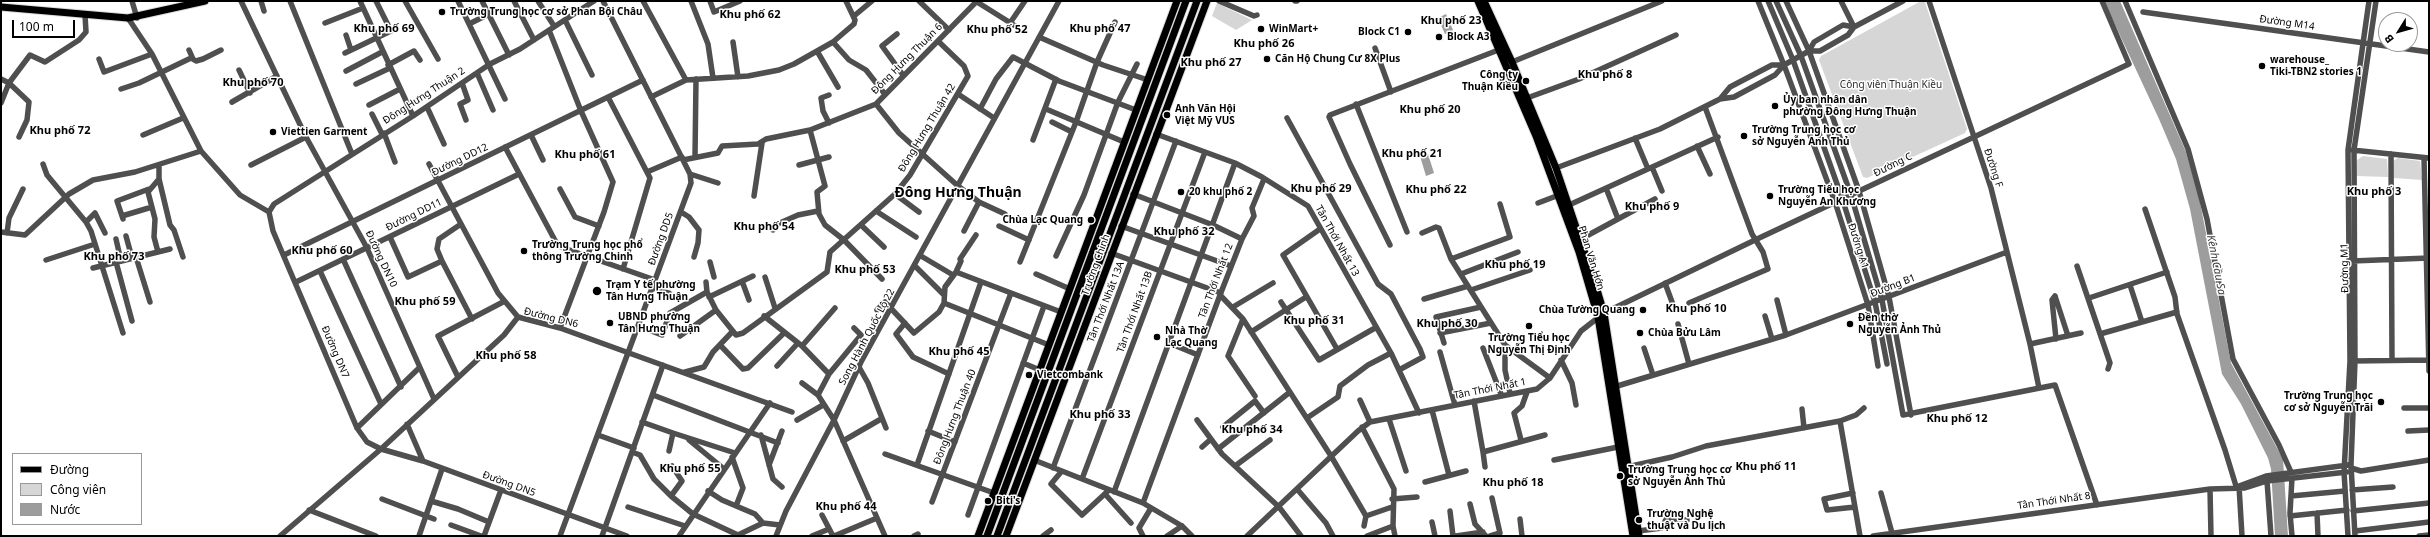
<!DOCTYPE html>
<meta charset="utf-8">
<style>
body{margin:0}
#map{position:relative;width:2430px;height:537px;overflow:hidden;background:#fff;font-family:"Noto Sans",sans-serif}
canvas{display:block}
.frame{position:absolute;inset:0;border:2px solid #000;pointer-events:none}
.legend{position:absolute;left:12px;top:453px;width:130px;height:72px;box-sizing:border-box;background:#fff;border:1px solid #999;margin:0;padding:5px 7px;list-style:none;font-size:12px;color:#000}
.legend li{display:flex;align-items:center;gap:8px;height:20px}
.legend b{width:20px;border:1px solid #999}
.north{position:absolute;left:2378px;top:12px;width:40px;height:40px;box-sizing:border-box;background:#fff;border:1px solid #999;border-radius:50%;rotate:233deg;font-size:11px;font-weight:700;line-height:16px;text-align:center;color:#000}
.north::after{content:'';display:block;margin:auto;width:14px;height:18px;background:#000;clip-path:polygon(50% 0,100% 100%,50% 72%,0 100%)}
.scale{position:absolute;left:12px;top:20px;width:63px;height:18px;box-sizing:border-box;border:2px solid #000;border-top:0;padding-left:5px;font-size:12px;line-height:14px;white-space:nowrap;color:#000;-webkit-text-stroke:3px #fff;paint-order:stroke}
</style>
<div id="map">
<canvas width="2430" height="537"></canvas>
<div class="frame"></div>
<ul class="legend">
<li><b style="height:5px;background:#000"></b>Đường</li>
<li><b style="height:11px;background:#d6d6d6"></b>Công viên</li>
<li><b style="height:11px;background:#9d9d9d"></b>Nước</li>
</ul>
<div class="north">B</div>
<div class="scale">100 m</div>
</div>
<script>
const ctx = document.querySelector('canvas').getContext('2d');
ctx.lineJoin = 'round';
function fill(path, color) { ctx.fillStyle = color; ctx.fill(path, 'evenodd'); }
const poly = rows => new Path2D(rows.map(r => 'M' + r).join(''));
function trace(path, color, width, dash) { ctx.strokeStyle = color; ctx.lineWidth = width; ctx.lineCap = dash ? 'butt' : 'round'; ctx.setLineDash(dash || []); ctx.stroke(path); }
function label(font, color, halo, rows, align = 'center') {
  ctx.font = font + ' "Noto Sans",sans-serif'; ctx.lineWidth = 3; ctx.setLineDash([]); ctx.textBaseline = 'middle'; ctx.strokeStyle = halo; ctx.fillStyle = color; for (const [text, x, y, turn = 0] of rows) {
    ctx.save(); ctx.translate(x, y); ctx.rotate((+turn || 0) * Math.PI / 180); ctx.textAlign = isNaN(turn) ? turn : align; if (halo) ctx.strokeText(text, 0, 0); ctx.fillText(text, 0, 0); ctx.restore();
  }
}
fill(poly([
 [1921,1,1925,2,1967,129,1965,133,1867,178,1863,177,1819,60,1821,56],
 [1217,3,1252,20,1236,30,1212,16],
 [2363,156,2387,159,2388,177,2356,176,2357,160],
 [2398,158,2420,161,2422,180,2394,178,2393,161]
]), '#d6d6d6');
fill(poly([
 [2104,1,2120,1,2186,152,2199,197,2231,363,2283,459,2288,536,2275,536,2271,469,2268,458,2241,404,2222,374,2190,209,2176,159,2159,119],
 [1446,14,1453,30,1445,34,1438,18],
 [1428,154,1434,173,1426,176,1420,156]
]), '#9d9d9d');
const major = poly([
 [1478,1,1536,136,1579,252,1598,317,1633,536],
 [1484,1,1512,62,1556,168,1595,283,1604,313,1639,536],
 [1,7,128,18,205,1],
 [978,536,1177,1],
 [987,536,1186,1],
 [997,536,1197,1],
 [1006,536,1207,1]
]);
trace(major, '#dbdbdb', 9);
trace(poly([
 [132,1,137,18],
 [241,1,306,137,367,248,434,399],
 [261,1,264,11],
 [290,1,352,154],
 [360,1,413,116],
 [376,1,391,31],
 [405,1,438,59],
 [458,1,505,99],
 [482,1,509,55],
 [514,1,534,40],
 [538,1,554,26],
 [643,1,686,80],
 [691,1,708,44,713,78],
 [710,1,714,12,740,1],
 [919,1,949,30],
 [1219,1,1254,16,1257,15],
 [1295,1,1297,1],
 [1758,1,1784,65,1835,202,1868,305,1878,366],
 [1768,1,1793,60,1842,198,1875,302,1887,364],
 [1776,1,1801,56,1851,195,1882,300,1903,415,2055,385,2097,505],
 [1786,1,1809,51,1859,191,1889,297,1911,415],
 [1841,1,1854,27],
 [1929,1,1991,188,2030,344,2039,388],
 [2125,1,2188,149,2207,219,2233,359,2279,445,2291,472],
 [977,2,1017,27],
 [2143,12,2429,52],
 [854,16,872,1],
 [128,18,152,54,201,151,240,195,269,212],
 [565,20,592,75],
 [325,23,363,8],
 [1010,23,1025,1],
 [469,24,489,14],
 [549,30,581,111,613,182,604,212,560,328],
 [897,34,882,46,903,75],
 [346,35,351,50],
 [1039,37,1103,65,1148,80],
 [733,42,738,77],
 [833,42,849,60,866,70,884,93],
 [1375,48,1391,92],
 [189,50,193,59],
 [817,51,838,87],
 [1809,51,1814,42,1843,25,1854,27],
 [345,53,395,29],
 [99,59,104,72,152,54],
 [1512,62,1662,1],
 [388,65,414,51,420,60],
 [239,70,250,93],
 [346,71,382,52],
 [477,73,493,110],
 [1,79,9,83,29,102,27,120,19,137],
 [462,83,468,100,460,104,466,120],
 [356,84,390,68],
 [121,89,139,83,191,58,196,61,203,59,221,50],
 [958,94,994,118],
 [829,95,821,98,823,111,829,123],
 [608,97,650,178,623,269],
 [651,97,686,80,748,76,779,70,794,64,833,42,854,24,855,20,846,1],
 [1527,98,1579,79,1676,35],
 [1720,99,1734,97,1775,75,1784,65,1809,51,1820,51,1848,35,1854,27,1903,1],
 [232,102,277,76],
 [1,103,9,83,30,55,45,62,79,40,86,32,85,15],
 [876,104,899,133,958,186,979,202,1005,214],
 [1356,104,1407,232],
 [369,105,400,89],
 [427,107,444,144],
 [980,109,996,79,1013,57,1059,81,1136,110],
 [1046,109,1124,142],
 [372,114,382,134],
 [1287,118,1378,284,1391,294,1420,349,1423,357,1399,370],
 [1052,122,1072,132],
 [810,130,825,186,817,192,819,214,825,225,844,240,882,279],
 [384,133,395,162],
 [1156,134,1235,163,1262,177,1308,206,1391,353,1419,413],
 [143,135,183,118],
 [531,135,543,160],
 [1635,138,1648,169],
 [1033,140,1056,79],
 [1697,146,1710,174],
 [505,147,558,246,655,280],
 [2352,150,2429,158],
 [2391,154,2392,360],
 [695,157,696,79],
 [2424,158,2429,371],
 [683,160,718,153,722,146,758,144,766,139,810,130,876,104,977,1],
 [43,164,47,175,86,222,91,231,123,333],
 [429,164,498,293,518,317],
 [159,165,159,179,170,225,174,230,183,257],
 [251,165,306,137],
 [799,165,829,157],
 [1652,167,1662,191],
 [1556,168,1660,129,1720,99,1730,87,1772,65,1784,65],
 [647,172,682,157],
 [690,174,718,183],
 [1606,188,1618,219],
 [560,189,575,217,599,226],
 [895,194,919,212],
 [1133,194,1213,225,1242,239],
 [754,196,762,143],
 [1538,203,1559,195],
 [1569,205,1718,137],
 [2145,209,2175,297,2177,314,2225,450,2236,486],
 [876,211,916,237],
 [269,212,273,231,357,428,367,442,381,449,423,461,627,536],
 [269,212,274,204,413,116,490,64,520,49,594,1],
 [681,212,689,217,699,230,698,243,694,257],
 [122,216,152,207],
 [123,219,117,201,149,189],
 [86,222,95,213,105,233],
 [861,225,884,247],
 [999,226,1029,240],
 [1121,226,1231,266],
 [1320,229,1283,255,1337,349],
 [773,230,773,226,798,215,818,211],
 [964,231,979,202],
 [1,232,25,235,69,194,93,180,135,172,201,151],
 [7,233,9,218,23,189],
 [1422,233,1436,227,1439,228,1451,259,1505,345,1550,378],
 [126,236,132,258],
 [390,237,408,277,442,261,472,319],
 [116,239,121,261],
 [1581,239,1655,199],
 [1390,245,1350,164,1329,117,1330,115,1501,49],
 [158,252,154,237,155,219,148,192,159,179],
 [1111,253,1221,293],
 [284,255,643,80],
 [921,256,953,275],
 [1056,256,1084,195,1118,102,1137,64],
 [136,257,150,302],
 [343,259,401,387],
 [1451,259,1510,237,1500,204],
 [46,260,95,244],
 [442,261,437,249,439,239,461,224],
 [2352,261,2429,258],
 [116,262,132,321],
 [710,262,714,277],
 [1020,262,1076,122,1097,62,1115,22],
 [915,266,943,294],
 [2077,266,2110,363,2108,369],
 [93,268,170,249],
 [320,271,381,404],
 [956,272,1061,312],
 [1036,274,1070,289],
 [1461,274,1518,252],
 [765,277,775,308],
 [742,281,749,300],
 [296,282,519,174],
 [706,282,707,292,716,310,736,335,743,333,827,272,830,252,895,194,910,175,968,76,964,66,938,41],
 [1665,283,1675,310],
 [2130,285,2142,322],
 [653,288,669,293,673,298],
 [1471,290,1530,270],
 [1220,295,1243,319,1331,456,1366,516],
 [2055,296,2052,300,2056,339],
 [2055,296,2068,336],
 [709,297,753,276],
 [2089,298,2167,272],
 [1424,299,1468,286],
 [1777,300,1786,335],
 [1281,302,1319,360,1375,328],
 [944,303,1049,345],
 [1689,303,1768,269,1763,252,1752,234,1705,107],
 [1233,307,1273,283],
 [877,310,885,302,914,333,939,312,944,303,945,287,956,272,961,261,960,259,976,235],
 [764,316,802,346,829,374,818,395,834,420,885,536],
 [1765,316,1772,339],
 [518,317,560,328,792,412],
 [1243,319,1228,356,1255,396],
 [905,323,896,334,913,357,949,374],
 [1678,324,1689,364],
 [638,326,662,335,670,313,707,292],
 [1251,332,1306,297],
 [1440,333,1491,323],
 [2100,334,2177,312],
 [680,336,716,310],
 [1169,343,1198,355],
 [1444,343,1436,317,1481,307],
 [2030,344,2081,333],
 [720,345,743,369,748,368,784,333],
 [1505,345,1505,370,1510,393],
 [802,346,835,308],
 [1483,348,1501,394],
 [1644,348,1653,375],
 [1440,352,1455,405],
 [1561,360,1572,383,1576,405],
 [2353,361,2429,360],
 [1023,363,1040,370],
 [777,366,798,343],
 [859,367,868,383,886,428],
 [685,372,704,367,713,352,733,331],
 [829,374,861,335,854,328],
 [458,377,438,336,503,302],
 [802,383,818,395],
 [1614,387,1786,335,2007,252],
 [653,395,778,443],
 [1360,400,1370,422],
 [1474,401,1483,452,1545,435],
 [2404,408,2429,408],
 [1802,409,1804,428],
 [1432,410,1449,475],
 [1307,418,1338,397,1340,386,1368,365,1391,353],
 [1389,419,1406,471],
 [797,420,823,405],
 [1197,420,1222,454,1279,507,1301,536],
 [1840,421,1860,536],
 [642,422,673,433],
 [407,424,423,461],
 [1223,427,1255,401,1264,413],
 [1362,427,1394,489,1393,526,1367,536],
 [357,428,419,368],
 [928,431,955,442],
 [2408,431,2429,430],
 [598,435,634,448],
 [761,435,773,479,782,487],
 [689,440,724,469],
 [1521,440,1514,413,1522,406,1527,392],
 [843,441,881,419],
 [1202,447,1211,439],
 [1218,449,1290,392],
 [669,451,673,433,735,453],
 [632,452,640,455,654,479,671,496],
 [1483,452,1485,467],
 [885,454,994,493],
 [732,457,743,488,736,506],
 [1034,460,1143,503,1182,526,1192,536],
 [1554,460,1618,447],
 [769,465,782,431],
 [917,465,981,282],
 [672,466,682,481,671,496,693,514,738,535,763,523,780,525],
 [1235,466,1270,440],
 [1627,467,1672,457,1706,446,1840,421,1856,415,1864,408],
 [1053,468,1176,141],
 [2351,468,2361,471,2429,460],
 [1061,472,1051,484,1082,515,1109,490],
 [1082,479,1205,152],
 [2267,481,2271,536],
 [1425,482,1466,471],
 [2239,486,2266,476,2348,465],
 [2239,486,2242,536],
 [1297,489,1326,523,1333,536],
 [2210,489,2211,536],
 [2352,490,2393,487],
 [708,491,722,500,755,514,763,523],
 [1114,492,1235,163],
 [1853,493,1824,499,1827,510,1855,507],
 [1881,493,1892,533],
 [1105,494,1131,523],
 [2291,496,2345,491],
 [382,499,434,519],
 [1392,499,1417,497],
 [431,501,458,509,489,522],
 [932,502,1011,293],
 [1143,503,1220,295,1242,239,1254,216,1252,208,1264,179],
 [1470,504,1475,524,1486,536],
 [628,507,685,526],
 [309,510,376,536],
 [1450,511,1453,536],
 [2353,511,2429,503],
 [2317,513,2318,536],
 [822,515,833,536],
 [968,515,1044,306],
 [2290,516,2347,510],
 [1520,519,1522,536],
 [1432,522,1435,536],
 [451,525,481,536],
 [1364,526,1366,516,1392,507],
 [1393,526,1395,536],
 [1638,531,1662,528,1666,519,1687,520],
 [2355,531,2429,522],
 [280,536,381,449,504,335,518,317],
 [419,536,442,469],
 [484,536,501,490],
 [560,536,691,183,690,174,603,1],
 [602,536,663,365],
 [679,536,770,403],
 [776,536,786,511,834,420,861,362,1059,1],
 [812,536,829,529],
 [834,536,877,518],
 [914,536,918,534],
 [1043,536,1051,530],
 [1143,536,1139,528,1151,508],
 [1167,536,1182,526],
 [1247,536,1358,431,1370,422,1537,389,1550,378,1581,331,1604,313,1755,240,2129,64,2102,1],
 [1456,536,1483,532],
 [1490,536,1500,533,1492,498],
 [1873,536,2210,489,2245,488,2267,481,2347,472],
 [2292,536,2290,513,2292,478],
 [2348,536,2344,472,2350,361,2348,150,2369,1],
 [2355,536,2351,465,2355,361,2354,150,2376,1],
 [2419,536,2429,535]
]), '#4f4f4f', 5.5);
trace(major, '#000', 7);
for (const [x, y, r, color] of [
 [442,12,4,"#000"],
 [1261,29,4,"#000"],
 [1408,32,4,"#000"],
 [1439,37,4,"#000"],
 [1267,59,4,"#000"],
 [2262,66,4,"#000"],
 [1526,81,4,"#000"],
 [1775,106,4,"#000"],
 [1167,115,4,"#000"],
 [273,132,4,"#000"],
 [1744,136,4,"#000"],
 [1181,192,4,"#000"],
 [1770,196,4,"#000"],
 [1091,220,4,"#000"],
 [524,251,4,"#000"],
 [597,291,5,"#000"],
 [1643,310,4,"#000"],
 [610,323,4,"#000"],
 [1850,324,4,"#000"],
 [1529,326,4,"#000"],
 [1640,333,4,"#000"],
 [1157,337,4,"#000"],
 [1029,375,4,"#000"],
 [2381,402,4,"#000"],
 [1620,476,4,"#000"],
 [988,501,4,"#000"],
 [1639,520,4,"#000"]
]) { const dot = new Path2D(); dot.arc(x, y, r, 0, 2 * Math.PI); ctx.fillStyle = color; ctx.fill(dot); trace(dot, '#fff', 1.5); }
label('bold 10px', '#000', '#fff', [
 ["Trường Trung học cơ sở Phan Bội Châu",450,12],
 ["WinMart+",1269,29],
 ["Block C1",1400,32,"right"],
 ["Block A3",1447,37],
 ["Căn Hộ Chung Cư 8X Plus",1275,59],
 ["warehouse_",2270,60],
 ["Tiki-TBN2 stories 1",2270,72],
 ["Công ty",1518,75,"right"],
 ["Thuận Kiều",1518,87,"right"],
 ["Ủy ban nhân dân",1783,100],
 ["phường Đông Hưng Thuận",1783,112],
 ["Anh Văn Hội",1175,109],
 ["Việt Mỹ VUS",1175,121],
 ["Trường Trung học cơ",1752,130],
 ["sở Nguyễn Anh Thủ",1752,142],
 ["Viettien Garment",281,132],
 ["Trường Tiểu học",1778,190],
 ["Nguyễn An Khương",1778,202],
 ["20 khu phố 2",1189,192],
 ["Chùa Lạc Quang",1083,220,"right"],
 ["Trường Trung học phổ",532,245],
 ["thông Trường Chinh",532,257],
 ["Trạm Y tế phường",606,285],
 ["Tân Hưng Thuận",606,297],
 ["Chùa Tường Quang",1635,310,"right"],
 ["UBND phường",618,317],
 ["Tân Hưng Thuận",618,329],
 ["Đền thờ",1858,318],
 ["Nguyễn Ảnh Thủ",1858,330],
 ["Nhà Thờ",1165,331],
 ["Lạc Quang",1165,343],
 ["Chùa Bửu Lâm",1648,333],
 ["Trường Tiểu học",1529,338,"center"],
 ["Nguyễn Thị Định",1529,350,"center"],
 ["Vietcombank",1037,375],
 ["Trường Trung học",2373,396,"right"],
 ["cơ sở Nguyễn Trãi",2373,408,"right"],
 ["Trường Trung học cơ",1628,470],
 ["sở Nguyễn Ảnh Thủ",1628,482],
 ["Biti's",996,501],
 ["Trường Nghệ",1647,514],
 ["thuật và Du lịch",1647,526]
], 'left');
label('10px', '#000', '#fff', [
 ["Đường M14",2287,23,8],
 ["Đông Hưng Thuận 6",907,59,-45],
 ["Đông Hưng Thuận 2",424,96,-33],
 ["Đông Hưng Thuận 42",927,128,-59],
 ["Đường DD12",460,160,-26],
 ["Đường C",1893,165,-26],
 ["Đường F",1993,168,72],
 ["Đường DD11",414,215,-26],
 ["Đường DD5",661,239,-70],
 ["Tân Thới Nhất 13",1337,241,61],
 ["Đường A1",1858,246,72],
 ["Phan Văn Hớn",1591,258,73],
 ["Đường DN10",381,259,65],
 ["Trường Chinh",1096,265,-70],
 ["Đường M1",2345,268,-91],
 ["Tân Thới Nhất 12",1216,281,-69],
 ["Đường B1",1893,286,-21],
 ["Tân Thới Nhất 13A",1106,302,-69],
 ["Tân Thới Nhất 13B",1135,312,-70],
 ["Đường DN6",551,318,14],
 ["Song Hành Quốc Lộ 22",867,337,-62],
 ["Đường DN7",335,352,67],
 ["Tân Thới Nhất 1",1490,389,-11],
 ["Đông Hưng Thuận 40",955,417,-69],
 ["Đường DN5",509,484,20],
 ["Tân Thới Nhất 8",2054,501,-8]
]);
label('10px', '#2d2d2d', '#fff', [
 ["Công viên Thuận Kiều",1891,85]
]);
label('bold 11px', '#000', '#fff', [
 ["Khu phố 62",750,15],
 ["Khu phố 23",1451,21],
 ["Khu phố 69",384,29],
 ["Khu phố 47",1100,29],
 ["Khu phố 52",997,30],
 ["Khu phố 26",1264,44],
 ["Khu phố 27",1211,63],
 ["Khu phố 8",1605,75],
 ["Khu phố 70",253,83],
 ["Khu phố 20",1430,110],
 ["Khu phố 72",60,131],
 ["Khu phố 21",1412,154],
 ["Khu phố 61",585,155],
 ["Khu phố 29",1321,189],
 ["Khu phố 22",1436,190],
 ["Khu phố 3",2374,192],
 ["Khu phố 9",1652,207],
 ["Khu phố 54",764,227],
 ["Khu phố 32",1184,232],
 ["Khu phố 60",322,251],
 ["Khu phố 73",114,257],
 ["Khu phố 19",1515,265],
 ["Khu phố 53",865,270],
 ["Khu phố 59",425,302],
 ["Khu phố 10",1696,309],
 ["Khu phố 31",1314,321],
 ["Khu phố 30",1447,324],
 ["Khu phố 45",959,352],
 ["Khu phố 58",506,356],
 ["Khu phố 33",1100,415],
 ["Khu phố 12",1957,419],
 ["Khu phố 34",1252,430],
 ["Khu phố 11",1766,467],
 ["Khu phố 55",690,469],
 ["Khu phố 18",1513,483],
 ["Khu phố 44",846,507]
]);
label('italic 11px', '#3e3e3e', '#fff', [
 ["Kênh Cầu Sa",2216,265,79]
]);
label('bold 14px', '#000', '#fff', [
 ["Đông Hưng Thuận",958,193]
]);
</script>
